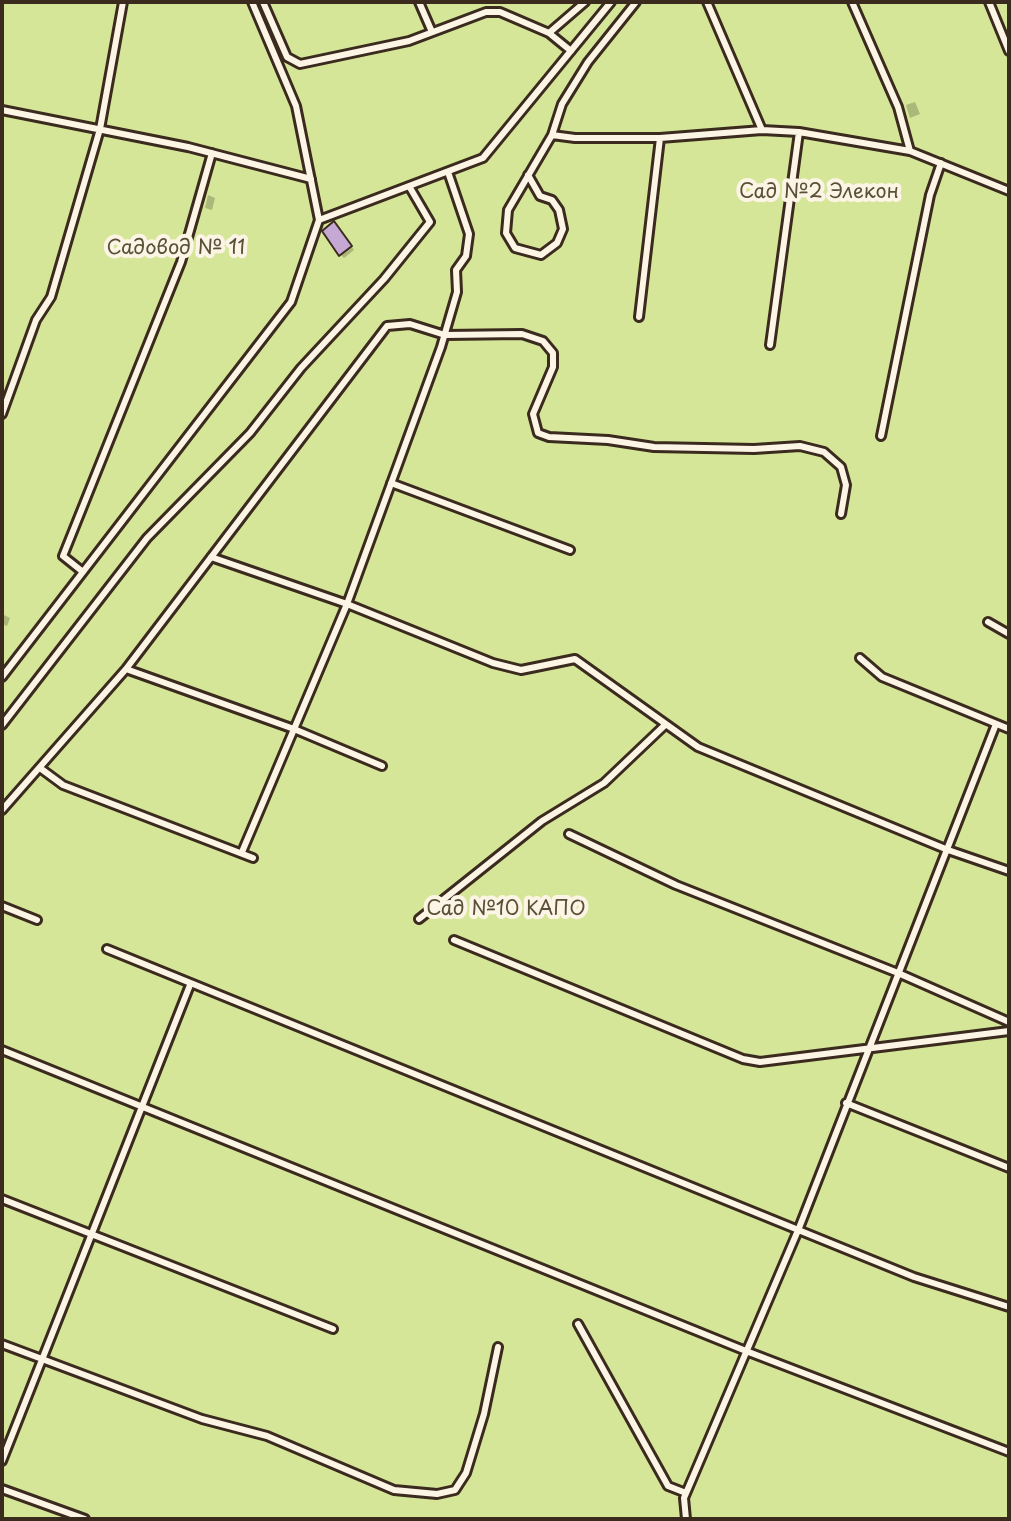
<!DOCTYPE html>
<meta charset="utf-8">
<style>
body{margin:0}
#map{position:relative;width:1011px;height:1521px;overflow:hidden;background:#ecdee0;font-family:"Playpen Sans",sans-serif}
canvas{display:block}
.frame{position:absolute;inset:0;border:4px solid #3b2a1e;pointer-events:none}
</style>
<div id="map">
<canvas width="1011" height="1521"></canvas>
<div class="frame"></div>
</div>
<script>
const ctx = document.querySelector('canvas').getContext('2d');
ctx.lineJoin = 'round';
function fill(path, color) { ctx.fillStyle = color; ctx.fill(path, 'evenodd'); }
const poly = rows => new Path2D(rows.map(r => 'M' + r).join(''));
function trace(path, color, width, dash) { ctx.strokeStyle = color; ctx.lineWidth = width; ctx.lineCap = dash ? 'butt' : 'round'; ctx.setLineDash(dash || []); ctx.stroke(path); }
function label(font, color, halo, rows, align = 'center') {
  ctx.font = font + ' "Playpen Sans",sans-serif'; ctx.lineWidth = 8; ctx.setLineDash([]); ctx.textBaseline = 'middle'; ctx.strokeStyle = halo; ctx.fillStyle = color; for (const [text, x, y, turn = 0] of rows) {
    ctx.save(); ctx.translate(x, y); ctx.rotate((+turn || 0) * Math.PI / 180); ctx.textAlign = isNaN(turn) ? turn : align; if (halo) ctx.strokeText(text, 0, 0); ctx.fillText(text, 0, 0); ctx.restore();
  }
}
fill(poly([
 [2,2,1009,2,1009,1519,2,1519]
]), '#d6e699');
fill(poly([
 [915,102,920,114,910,118,906,105],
 [208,195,215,198,212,210,205,208],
 [337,227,354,250,344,258,340,254],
 [2,614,10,618,7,626,2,624]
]), '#0003');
const building = poly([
 [334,221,352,246,339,256,322,231,334,221]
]);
fill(building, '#c6a8d4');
trace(building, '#3b2a1e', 2);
const service = poly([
 [252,2,296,106,319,220],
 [263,2,287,57,300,64,409,41,486,12,500,12,549,33,571,51],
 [419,2,432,32],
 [707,2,762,130],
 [852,2,898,107,910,151],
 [989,2,1009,51],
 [549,33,585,2],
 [2,110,188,147,311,179],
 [552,135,575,138,660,138,762,130,799,132,910,151,1009,191],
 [528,175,540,196,552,200,559,210,563,229,557,243,541,255,515,248,506,233,508,210,552,135,562,104,588,62,636,2],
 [639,317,660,138],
 [770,345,799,132],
 [2,414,36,320,51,297,100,129,123,2],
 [881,436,930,195,941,163],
 [391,483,570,550],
 [211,557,347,604,493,663,521,670,575,659,698,747,948,850,1009,871],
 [83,572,63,556,181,262,212,153],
 [988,622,1009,634],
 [860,658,882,677,1009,729],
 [126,669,294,729,382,766],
 [2,677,291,302,319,220,483,158,611,2],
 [2,725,147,538,250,433,301,368,384,279,430,222,409,186],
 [40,768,63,785,253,858],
 [2,810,126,669,387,326,410,324,445,335,522,334,543,341,553,353,553,367,533,414,538,433,549,437,608,440,654,447,754,449,800,446,824,452,841,467,846,485,841,514],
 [569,834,676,885,898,973,1009,1022],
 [242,852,347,604,441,347,457,292,456,270,466,256,469,234,448,172],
 [2,906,37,920],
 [419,919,542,821,604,783,665,725],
 [454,940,743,1059,760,1062,1009,1031],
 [107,949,914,1277,1009,1307],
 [2,1050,746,1351,1009,1452],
 [846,1103,1009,1168],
 [2,1199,333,1329],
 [578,1324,668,1486,686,1493],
 [2,1344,202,1419,267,1436,394,1490,437,1494,455,1490,466,1473,484,1414,498,1347],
 [2,1461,190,985],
 [2,1489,85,1519],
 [686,1519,684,1498,799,1228,996,724]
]);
trace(service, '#3b2a1e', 12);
trace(service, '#fcf5e5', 6);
label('20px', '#5a5037', '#fcf5e5', [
 ["Сад №2 Элекон",819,192],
 ["Садовод № 11",176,248],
 ["Сад №10 КАПО",506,909]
]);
</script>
